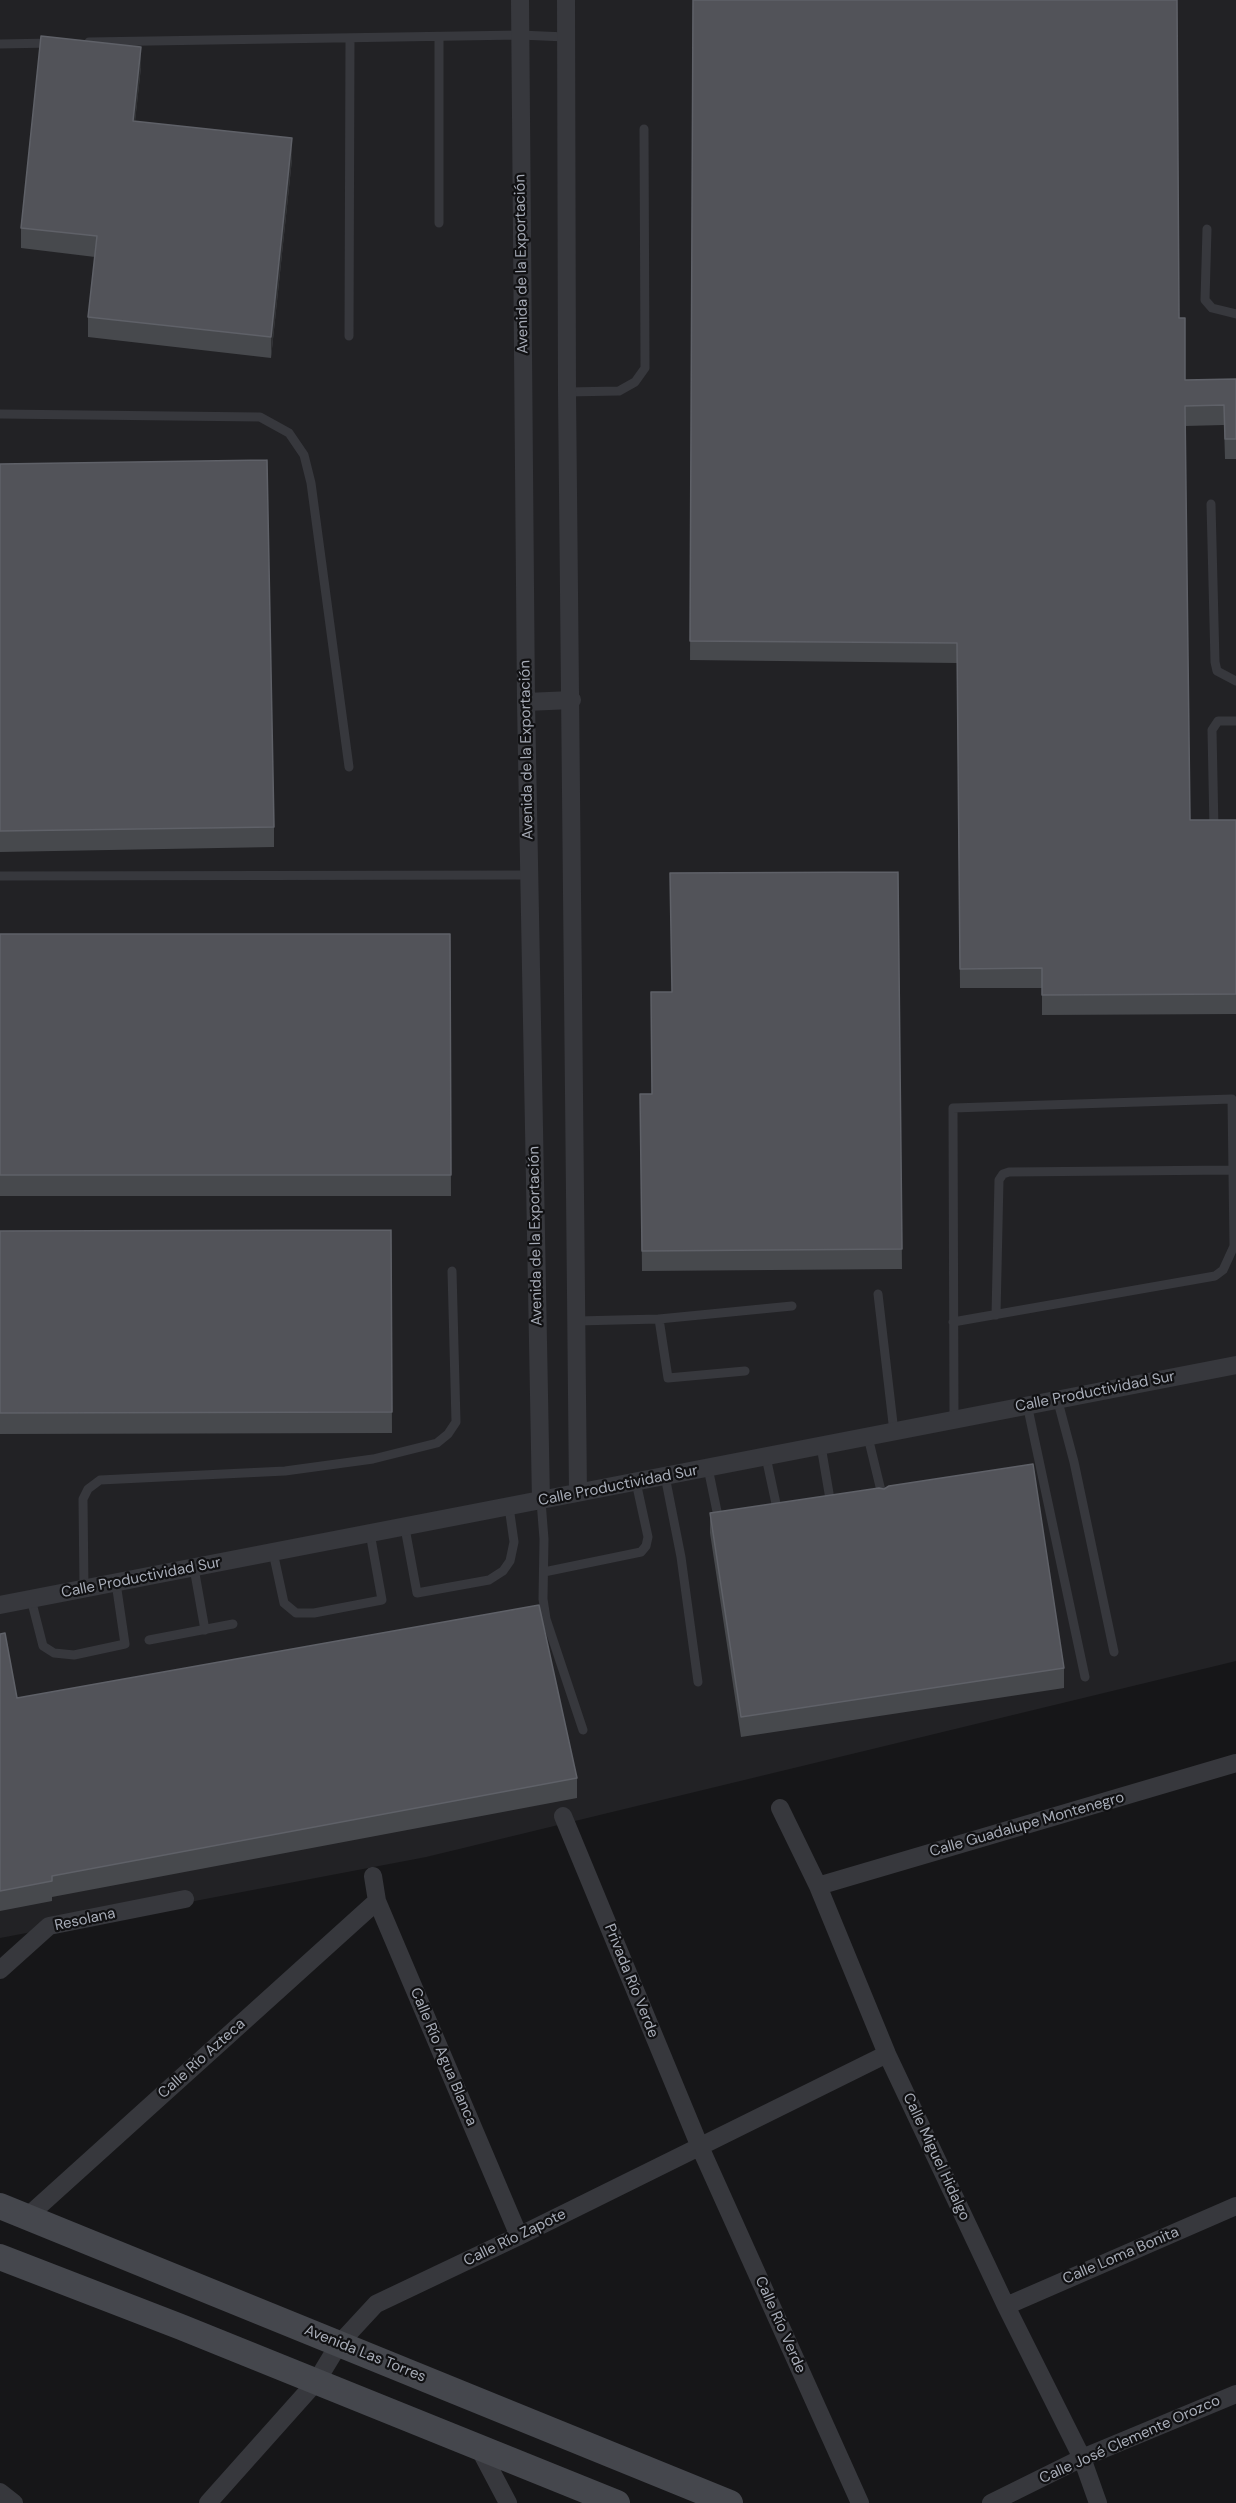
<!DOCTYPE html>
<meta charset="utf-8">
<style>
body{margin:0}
canvas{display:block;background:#161618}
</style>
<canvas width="1236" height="2503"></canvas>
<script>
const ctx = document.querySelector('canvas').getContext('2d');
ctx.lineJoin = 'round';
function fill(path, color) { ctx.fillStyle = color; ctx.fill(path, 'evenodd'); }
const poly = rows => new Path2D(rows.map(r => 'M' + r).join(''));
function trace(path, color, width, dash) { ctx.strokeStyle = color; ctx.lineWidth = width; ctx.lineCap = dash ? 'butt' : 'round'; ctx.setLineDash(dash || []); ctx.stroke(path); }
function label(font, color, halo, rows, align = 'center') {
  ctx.font = font + ' "DM Sans",sans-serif'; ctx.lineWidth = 4.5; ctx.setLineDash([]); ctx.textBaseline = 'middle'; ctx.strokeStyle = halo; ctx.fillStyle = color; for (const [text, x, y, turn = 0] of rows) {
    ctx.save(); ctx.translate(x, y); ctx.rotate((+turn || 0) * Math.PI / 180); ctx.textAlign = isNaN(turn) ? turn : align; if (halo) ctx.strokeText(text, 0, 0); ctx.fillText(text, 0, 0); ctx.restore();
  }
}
fill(poly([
 [0,0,1236,0,1236,1661,426,1857,0,1938]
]), '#222225');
trace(poly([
 [89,42,520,35,566,37],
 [0,44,52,43],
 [439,223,439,37],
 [1207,229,1205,300,1212,308,1236,314],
 [349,336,350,38],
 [567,392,619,391,635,382,645,368,644,129],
 [0,414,260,417,289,433,304,455,311,483,349,767],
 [1211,504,1215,662,1217,671,1236,681],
 [1214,830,1212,730,1218,721,1236,721],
 [0,876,529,875],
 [878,1294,894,1432],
 [996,1315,999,1180,1003,1174,1009,1172,1233,1170],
 [577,1321,659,1319],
 [953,1322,1215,1276,1223,1270,1234,1246,1232,1099,953,1108,954,1420],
 [745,1371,668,1378,659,1319,792,1306],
 [1057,1398,1074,1462,1114,1652],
 [1027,1404,1085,1677],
 [868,1437,883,1499],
 [821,1446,831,1505],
 [766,1457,778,1513],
 [708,1468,719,1521],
 [665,1476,681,1557,698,1682],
 [541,1501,544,1539,543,1599,546,1619,583,1730],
 [405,1528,417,1593,489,1580,503,1571,510,1561,514,1542,509,1507],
 [273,1552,284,1603,296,1613,314,1613,382,1600,370,1533],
 [194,1568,205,1630],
 [544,1572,641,1552,646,1546,648,1537,636,1482],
 [84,1589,83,1499,88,1489,100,1480,285,1471,373,1459,437,1443,448,1434,456,1422,452,1271],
 [31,1599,43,1646,54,1653,74,1655,125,1644,116,1583],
 [149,1640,233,1624]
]), '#37383d', 9);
trace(poly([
 [520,0,526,702,541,1501],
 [566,0,567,392,578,1493],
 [526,702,572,700],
 [0,1605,1236,1365],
 [780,1808,818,1886,887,2054,1006,2306,1082,2458,1098,2503],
 [563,1816,700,2147,860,2503],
 [373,1876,377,1901,519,2236],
 [818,1886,1236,1763],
 [0,1970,49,1926,185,1899],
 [27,2217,377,1901],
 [1006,2306,1236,2206],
 [479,2448,508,2503],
 [0,2492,14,2503],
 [208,2503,316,2382,339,2344,376,2304,519,2236,887,2054],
 [991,2503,1082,2458,1236,2394]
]), '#37383d', 18);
trace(poly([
 [0,2206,730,2503],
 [0,2257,181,2327,617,2503]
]), '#45474d', 26);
fill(poly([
 [693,0,1179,318,1185,380,1236,379,1236,459,1225,459,1224,425,1185,426,1190,820,1236,820,1236,1014,1042,1015,1042,988,960,988,957,663,690,660],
 [141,67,135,121,292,159,271,358,88,337,88,317,95,257,21,248,21,228],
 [0,464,274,827,274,847,0,852],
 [898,872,902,1269,642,1271,640,1094,652,1094,671,992],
 [0,934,450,934,451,1196,0,1196],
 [391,1230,392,1433,0,1434,0,1231],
 [710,1513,1064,1668,1064,1688,741,1737,710,1533],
 [0,1634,17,1698,577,1778,577,1798,52,1897,52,1901,0,1911]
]), '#47494d');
fill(poly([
 [141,47,141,67,133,141,133,121],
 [292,138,292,159,271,358,271,337]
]), '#2f3033');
const building = poly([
 [693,0,1177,0,1179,318,1185,318,1185,380,1236,379,1236,439,1225,439,1224,405,1185,406,1190,820,1236,820,1236,994,1042,995,1042,968,960,969,957,643,690,641,693,0],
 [41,36,141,47,133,121,292,138,271,337,88,317,97,236,21,228,41,36],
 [267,460,274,827,0,831,0,464,267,460],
 [898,872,902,1249,642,1251,640,1094,652,1094,651,992,672,992,670,873,898,872],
 [0,934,450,934,451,1175,0,1175,0,934],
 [391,1230,392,1412,0,1413,0,1231,391,1230],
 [1033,1464,1064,1668,741,1717,710,1513,879,1488,884,1489,889,1486,1033,1464],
 [539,1605,577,1778,52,1876,52,1881,0,1891,0,1634,5,1633,17,1698,539,1605]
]);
fill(building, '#525359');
trace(building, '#5f6168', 1.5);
label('15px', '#a8adb8', '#111113', [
 ["Avenida de la Exportación",522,264,-91],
 ["Avenida de la Exportación",527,750,-91],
 ["Avenida de la Exportación",536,1236,-91],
 ["Calle Productividad Sur",1095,1392,-11],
 ["Calle Productividad Sur",618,1486,-11],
 ["Calle Productividad Sur",141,1578,-11],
 ["Calle Guadalupe Montenegro",1027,1825,-16],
 ["Resolana",85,1920,-12],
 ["Privada Río Verde",631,1981,68],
 ["Calle Río Agua Blanca",443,2057,67],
 ["Calle Río Azteca",202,2059,-42],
 ["Calle Miguel Hidalgo",936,2157,65],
 ["Calle Río Zapote",515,2238,-26],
 ["Calle Loma Bonita",1121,2256,-23],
 ["Calle Río Verde",780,2325,66],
 ["Avenida Las Torres",365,2354,22],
 ["Calle José Clemente Orozco",1130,2440,-24]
]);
</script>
